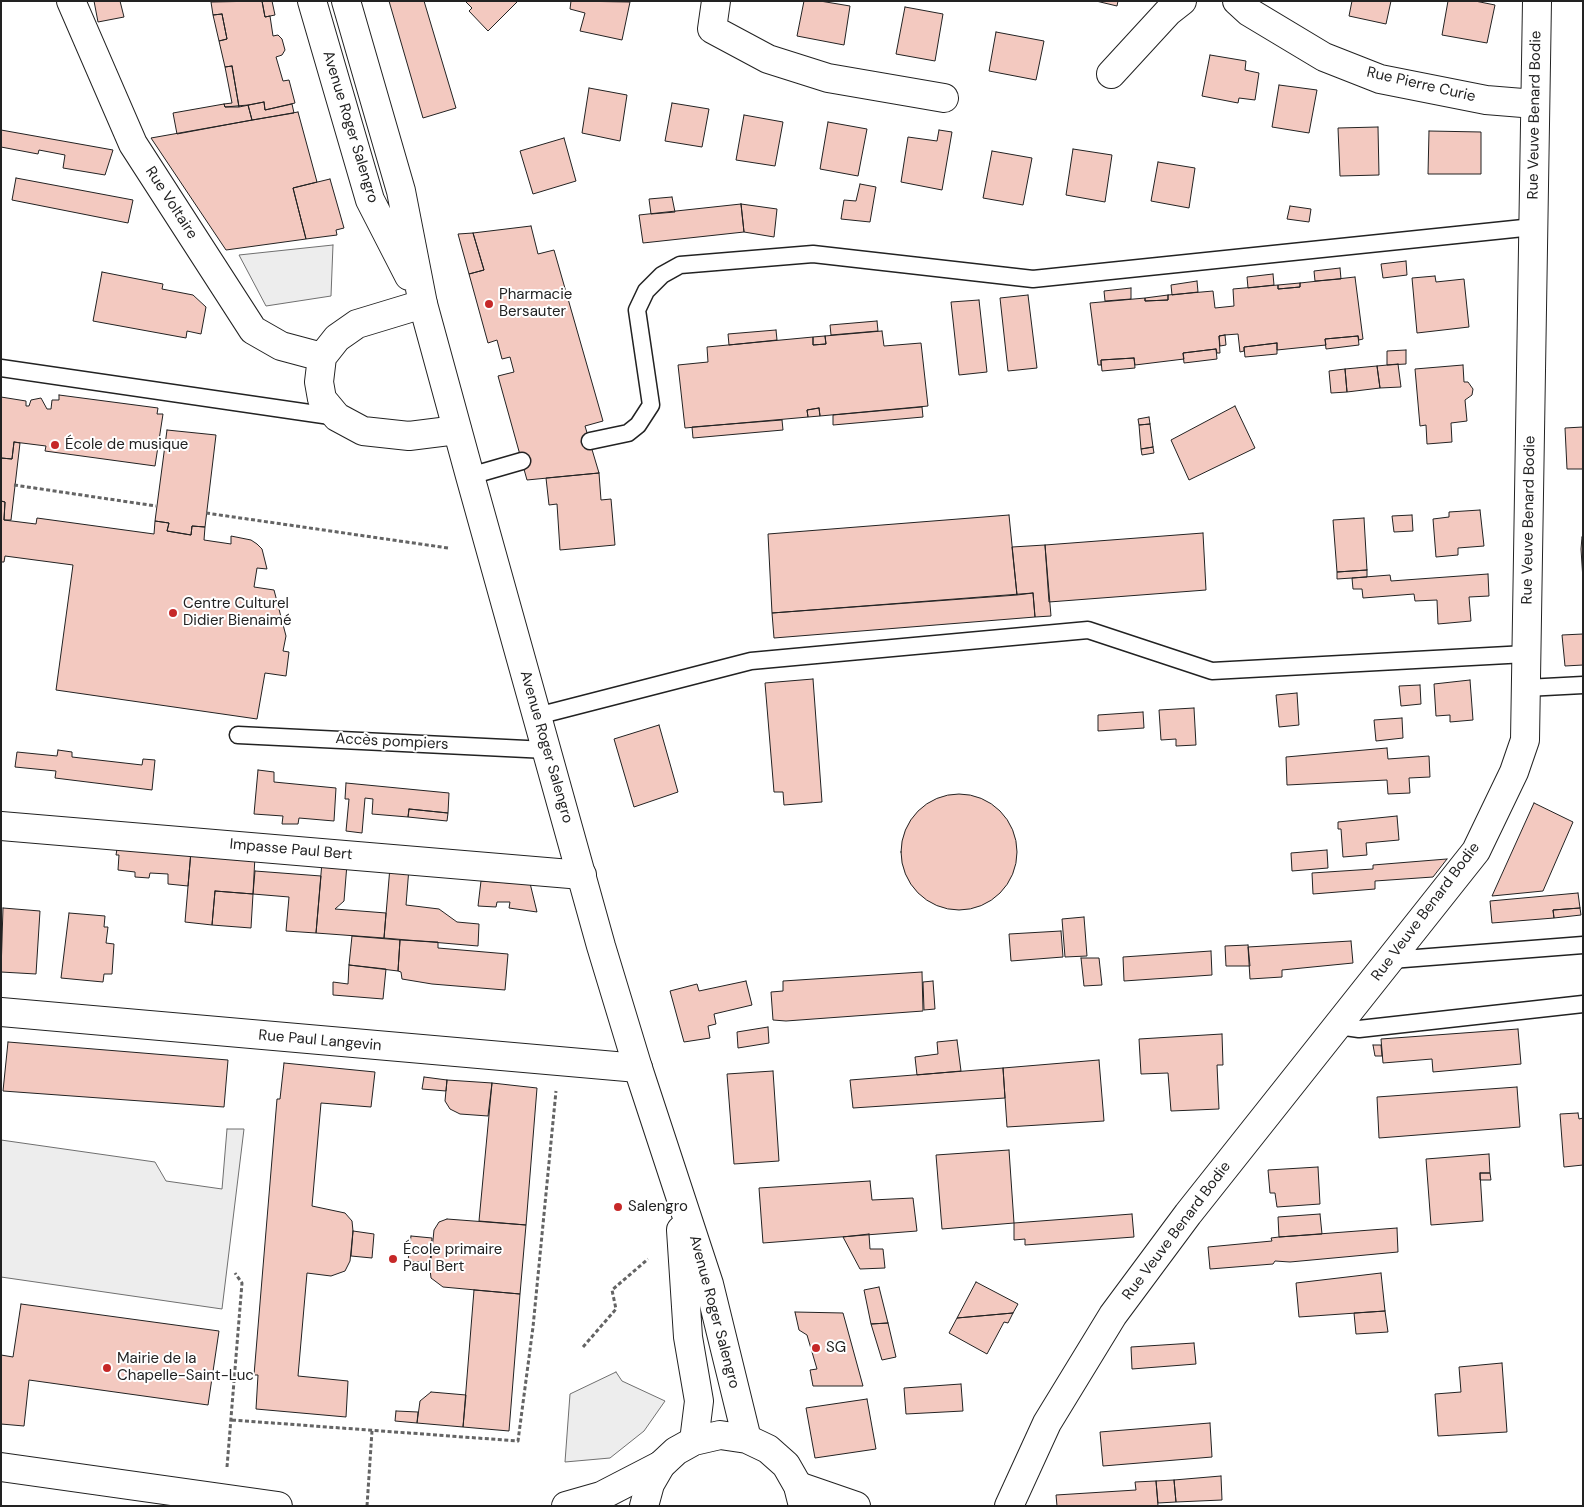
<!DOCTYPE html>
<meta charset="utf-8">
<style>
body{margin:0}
#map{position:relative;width:1584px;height:1507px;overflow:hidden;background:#fff;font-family:"DM Sans",sans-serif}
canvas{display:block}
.frame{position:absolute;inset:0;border:2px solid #222;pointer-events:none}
</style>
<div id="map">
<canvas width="1584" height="1507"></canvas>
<div class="frame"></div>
</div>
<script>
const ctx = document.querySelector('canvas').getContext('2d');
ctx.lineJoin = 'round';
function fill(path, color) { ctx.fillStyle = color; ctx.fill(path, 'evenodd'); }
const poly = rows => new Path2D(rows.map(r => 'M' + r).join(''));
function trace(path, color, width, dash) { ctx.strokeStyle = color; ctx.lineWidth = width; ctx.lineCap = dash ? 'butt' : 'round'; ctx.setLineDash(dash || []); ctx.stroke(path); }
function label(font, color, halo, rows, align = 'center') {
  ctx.font = font + ' "DM Sans",sans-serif'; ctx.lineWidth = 4; ctx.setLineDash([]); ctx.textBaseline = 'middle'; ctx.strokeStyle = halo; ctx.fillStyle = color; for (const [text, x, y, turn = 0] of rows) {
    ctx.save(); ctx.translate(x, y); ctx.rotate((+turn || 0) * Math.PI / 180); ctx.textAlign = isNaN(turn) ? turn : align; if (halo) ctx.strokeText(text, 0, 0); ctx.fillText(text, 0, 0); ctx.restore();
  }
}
const parking = poly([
 [333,245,331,296,266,306,239,255,333,245],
 [227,1129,244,1129,222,1309,1,1277,1,1140,155,1162,166,1181,222,1189,227,1129],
 [616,1372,622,1381,665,1401,644,1431,610,1458,565,1462,570,1394,616,1372]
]);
fill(parking, '#ededed');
trace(parking, '#6f6f6f', 1);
const building = poly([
 [94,1,120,1,124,17,98,22,94,1],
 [262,1,265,17,270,16,273,36,278,35,282,39,285,50,282,55,276,57,283,81,289,80,295,103,265,110,264,102,239,107,232,66,225,67,219,41,227,39,222,14,213,15,211,2,262,1],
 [262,1,272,1,275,15,265,17,262,1],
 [389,1,424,1,456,108,423,118,389,1],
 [465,1,518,1,488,31,469,11,472,8,465,1],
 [571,1,630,2,622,40,580,31,585,13,570,9,571,1],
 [804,1,820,1,850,6,844,45,797,36,804,1],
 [1096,1,1118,1,1117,6,1096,1],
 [1352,1,1391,1,1386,24,1349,16,1352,1],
 [1448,1,1475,1,1495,5,1487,43,1442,35,1448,1],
 [905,7,943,14,935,61,896,54,905,7],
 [222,14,227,39,219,41,213,15,222,14],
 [996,32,1044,41,1036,80,989,71,996,32],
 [1210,55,1246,61,1245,70,1259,73,1255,100,1239,98,1238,103,1202,96,1210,55],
 [232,66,239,107,225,107,224,104,232,103,225,67,232,66],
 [1279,85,1317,90,1309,133,1272,127,1279,85],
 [589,88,627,95,620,141,582,133,589,88],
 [264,102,265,110,292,104,294,113,252,120,248,105,264,102],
 [672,103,709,109,702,147,665,141,672,103],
 [224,104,225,107,248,105,252,120,177,134,173,113,224,104],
 [298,112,317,182,293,188,306,239,226,250,151,138,298,112],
 [744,115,783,122,775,166,736,160,744,115],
 [828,122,867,129,858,176,820,169,828,122],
 [1378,127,1379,175,1340,176,1338,128,1378,127],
 [1,130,113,150,105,175,63,168,65,155,39,150,38,154,1,147,1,130],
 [939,130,952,132,942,190,901,182,908,137,937,141,939,130],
 [1429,131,1481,132,1481,174,1428,174,1429,131],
 [564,138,576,181,533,194,520,151,564,138],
 [1073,149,1112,155,1105,202,1066,195,1073,149],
 [992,151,1032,158,1023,205,983,198,992,151],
 [1158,162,1195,168,1189,208,1151,201,1158,162],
 [16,178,133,200,128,223,12,200,16,178],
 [330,179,344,228,336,230,337,235,306,239,293,188,330,179],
 [860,184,876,187,870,222,841,219,844,200,856,201,860,184],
 [672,197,675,212,651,214,649,199,672,197],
 [741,204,777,209,774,237,744,232,741,204],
 [741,204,744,232,643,243,639,215,741,204],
 [1290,206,1311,209,1309,222,1287,219,1290,206],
 [531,226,538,254,554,250,603,421,585,426,599,473,527,480,498,376,514,372,510,357,502,359,497,340,488,343,469,274,484,270,473,233,531,226],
 [473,233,484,270,469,274,458,234,473,233],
 [1406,261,1407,275,1383,278,1381,264,1406,261],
 [1340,268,1341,279,1315,281,1314,271,1340,268],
 [102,272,163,284,162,289,193,295,206,307,201,334,187,331,186,338,93,321,102,272],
 [1273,274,1274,285,1248,288,1247,277,1273,274],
 [1435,276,1436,282,1464,279,1469,327,1417,333,1412,278,1435,276],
 [1355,277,1363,339,1359,340,1358,336,1325,339,1326,345,1277,350,1277,343,1244,347,1244,351,1240,352,1238,334,1225,335,1219,336,1220,353,1217,353,1216,349,1183,353,1184,359,1135,365,1134,358,1101,360,1101,365,1098,365,1090,303,1145,298,1145,301,1168,300,1168,295,1213,291,1215,308,1234,306,1233,289,1278,285,1278,289,1300,287,1300,283,1355,277],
 [1197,281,1198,292,1172,295,1171,285,1197,281],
 [1300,283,1300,287,1278,289,1278,285,1300,283],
 [1131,288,1131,299,1105,301,1104,291,1131,288],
 [1028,295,1037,368,1008,371,1000,298,1028,295],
 [1168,295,1168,300,1145,301,1145,298,1168,295],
 [979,300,987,372,959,375,951,302,979,300],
 [877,321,878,331,831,335,830,325,877,321],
 [776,330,777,340,729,345,728,334,776,330],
 [882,331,884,346,921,343,928,406,820,416,819,408,807,410,808,417,685,428,678,365,708,362,707,347,813,337,813,345,826,344,825,336,882,331],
 [1225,335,1226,345,1220,346,1219,336,1225,335],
 [825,336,826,344,813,345,813,337,825,336],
 [1358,336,1359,345,1326,349,1325,339,1358,336],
 [1277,343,1277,354,1245,357,1244,347,1277,343],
 [1216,349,1217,359,1184,363,1183,353,1216,349],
 [1406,350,1406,364,1387,365,1387,351,1406,350],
 [1134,358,1135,368,1102,371,1101,360,1134,358],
 [1398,364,1401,387,1380,388,1377,366,1398,364],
 [1463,365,1464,382,1468,382,1473,389,1472,395,1465,400,1467,421,1451,423,1452,442,1427,444,1426,425,1420,426,1415,369,1463,365],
 [1377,366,1380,388,1347,392,1345,369,1377,366],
 [1345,369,1347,392,1331,393,1329,371,1345,369],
 [59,395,158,408,157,414,163,414,155,466,45,451,46,446,14,442,12,459,1,458,1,397,26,401,26,406,29,406,31,400,41,398,47,409,51,409,52,400,59,400,59,395],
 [1235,406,1255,448,1189,480,1171,440,1235,406],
 [922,407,923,417,833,425,833,415,922,407],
 [819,408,820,416,808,417,807,410,819,408],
 [1149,417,1150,424,1139,425,1138,419,1149,417],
 [782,420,783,430,693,438,692,427,782,420],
 [1150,424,1153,447,1141,449,1139,425,1150,424],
 [1583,427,1583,469,1567,469,1565,428,1583,427],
 [167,430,216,435,205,527,192,526,191,535,167,531,169,523,155,521,167,430],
 [14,442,20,443,11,520,4,520,5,502,1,501,1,458,12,459,14,442],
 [1153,447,1154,453,1142,455,1141,449,1153,447],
 [599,473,601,500,611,499,615,545,560,550,557,504,549,505,546,478,599,473],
 [1,501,5,502,4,520,36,524,37,518,154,534,155,521,169,523,167,531,191,535,192,526,205,527,204,540,231,544,231,536,251,540,257,544,262,549,267,569,257,568,254,587,274,590,286,636,283,651,289,652,286,676,265,673,257,719,56,690,73,565,5,556,4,562,1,562,1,501],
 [1480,510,1484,546,1458,548,1458,555,1436,557,1433,519,1449,517,1449,512,1480,510],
 [1009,515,1017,595,772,613,768,534,1009,515],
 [1412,515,1413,531,1394,532,1392,516,1412,515],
 [1364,518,1367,570,1337,572,1333,520,1364,518],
 [1203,533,1206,590,1049,602,1045,545,1203,533],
 [1582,537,1583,537,1583,580,1581,549,1582,537],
 [1045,545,1051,616,1035,617,1033,593,1017,595,1012,547,1045,545],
 [1367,570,1367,577,1337,579,1337,572,1367,570],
 [1488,574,1489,596,1469,597,1471,621,1438,624,1437,600,1415,601,1414,594,1363,598,1362,589,1353,589,1352,578,1390,575,1391,581,1488,574],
 [1033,593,1035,617,774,638,772,613,1033,593],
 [1583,634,1583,665,1565,666,1562,635,1583,634],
 [813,679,822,802,784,805,783,792,774,792,765,683,813,679],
 [1470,680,1473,720,1450,722,1450,715,1436,716,1434,684,1470,680],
 [1420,685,1421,704,1401,706,1399,686,1420,685],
 [1297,693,1299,725,1279,727,1276,695,1297,693],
 [1194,708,1196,745,1176,746,1176,739,1161,740,1159,710,1194,708],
 [1143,712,1144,728,1098,731,1098,715,1143,712],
 [1402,718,1403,738,1376,741,1374,720,1402,718],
 [659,725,678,792,634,807,614,739,659,725],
 [1387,748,1388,759,1429,756,1430,777,1409,778,1410,793,1388,794,1387,780,1287,785,1286,757,1387,748],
 [58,750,72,752,72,757,142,765,143,759,155,760,152,790,55,778,56,771,15,767,17,752,57,756,58,750],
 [258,770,274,772,274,782,336,788,334,821,299,818,298,824,282,824,283,816,254,814,258,770],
 [346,783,449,793,448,813,409,809,408,817,372,814,373,799,365,798,362,833,346,831,349,799,345,799,346,783],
 '901 852a58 58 0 1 1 116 0a58 58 0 1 1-116 0Z',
 [1534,803,1573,822,1543,891,1492,896,1534,803],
 [409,809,448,813,447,821,408,817,409,809],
 [1397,816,1399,840,1366,843,1367,855,1343,857,1341,829,1338,829,1338,822,1397,816],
 [117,849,191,851,188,886,168,884,168,874,150,873,149,878,135,877,135,872,118,870,119,855,116,855,117,849],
 [1327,850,1328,868,1292,871,1291,853,1327,850],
 [191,851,255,856,253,894,215,891,212,925,185,922,191,851],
 [1447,859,1433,877,1375,881,1375,889,1313,894,1312,873,1373,869,1373,865,1447,859],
 [322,862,347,864,344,901,335,909,386,913,384,938,316,933,322,862],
 [390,867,409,868,406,905,439,909,457,922,479,924,478,946,384,938,390,867],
 [255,871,321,876,316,933,286,931,289,897,253,894,255,871],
 [517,878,529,879,537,912,509,908,510,902,497,902,496,907,478,906,481,881,511,883,517,878],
 [215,891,253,894,251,928,212,925,215,891],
 [1578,893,1580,908,1553,910,1554,918,1492,923,1490,901,1578,893],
 [3,908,40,911,36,974,1,972,3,908],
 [1580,908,1581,915,1554,918,1553,910,1580,908],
 [69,913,105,916,104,927,108,927,106,943,114,944,112,974,104,974,103,982,61,978,69,913],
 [1084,917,1087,956,1065,957,1062,919,1084,917],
 [1061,931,1063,957,1011,961,1009,934,1061,931],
 [352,936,400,940,398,971,349,965,352,936],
 [400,940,438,942,438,948,508,954,505,990,432,984,402,979,401,972,398,971,400,940],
 [1351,941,1353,963,1282,970,1282,977,1250,979,1248,947,1351,941],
 [1248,945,1250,966,1226,966,1225,946,1248,945],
 [1211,951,1212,975,1124,981,1123,957,1211,951],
 [1081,958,1099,958,1102,985,1084,986,1081,958],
 [349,965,386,969,383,999,333,995,333,982,348,984,349,965],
 [922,972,923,1011,786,1021,773,1020,771,992,783,991,783,981,922,972],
 [746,981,752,1005,714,1014,716,1024,708,1026,710,1038,684,1042,670,991,697,984,699,991,746,981],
 [933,981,935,1009,924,1010,923,982,933,981],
 [768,1027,769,1043,738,1048,737,1032,768,1027],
 [1518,1029,1521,1064,1433,1072,1432,1059,1383,1063,1381,1039,1518,1029],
 [1222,1034,1223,1065,1217,1065,1219,1109,1171,1111,1168,1073,1141,1074,1139,1039,1222,1034],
 [957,1040,961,1071,917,1075,915,1057,938,1054,937,1042,957,1040],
 [8,1042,228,1060,224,1107,3,1091,8,1042],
 [1373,1045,1381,1045,1382,1056,1375,1056,1373,1045],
 [1099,1060,1104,1121,1007,1127,1003,1068,1099,1060],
 [284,1063,375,1072,371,1107,321,1103,312,1206,345,1213,352,1221,353,1231,350,1261,345,1271,331,1276,307,1273,298,1376,348,1381,346,1417,256,1409,258,1375,254,1375,277,1099,280,1099,284,1063],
 [1003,1068,1005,1098,853,1108,850,1080,1003,1068],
 [773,1071,779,1161,734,1164,727,1074,773,1071],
 [424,1077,447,1080,446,1091,422,1089,424,1077],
 [447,1080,492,1083,488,1116,460,1114,450,1109,445,1101,447,1080],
 [492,1083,537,1088,526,1225,479,1221,492,1083],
 [1517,1087,1520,1127,1379,1138,1377,1097,1517,1087],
 [1578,1113,1579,1119,1583,1118,1583,1165,1564,1167,1560,1114,1578,1113],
 [1009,1150,1014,1223,942,1229,936,1155,1009,1150],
 [1489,1154,1490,1173,1480,1173,1483,1221,1431,1225,1426,1159,1489,1154],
 [1318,1167,1320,1204,1277,1207,1275,1193,1270,1193,1268,1170,1318,1167],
 [1480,1173,1490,1173,1491,1180,1480,1180,1480,1173],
 [870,1181,872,1200,913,1198,917,1231,763,1243,759,1188,870,1181],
 [1132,1214,1134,1237,1025,1245,1025,1239,1014,1240,1014,1223,1132,1214],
 [1320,1214,1322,1234,1279,1237,1278,1217,1320,1214],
 [447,1219,526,1225,520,1294,443,1287,431,1278,430,1269,434,1230,439,1222,447,1219],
 [1397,1228,1398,1252,1290,1262,1275,1261,1273,1264,1210,1269,1208,1247,1272,1241,1271,1238,1279,1237,1397,1228],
 [353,1231,374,1234,372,1258,351,1256,353,1231],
 [869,1234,870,1249,883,1249,885,1268,860,1269,843,1237,869,1234],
 [411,1236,432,1238,430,1263,408,1261,411,1236],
 [1381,1273,1385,1311,1299,1317,1296,1283,1381,1273],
 [976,1282,1018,1304,1013,1313,957,1318,976,1282],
 [879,1287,888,1323,871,1324,864,1290,879,1287],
 [474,1290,520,1294,509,1431,463,1427,474,1290],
 [21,1304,219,1331,208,1405,29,1380,24,1426,1,1424,1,1355,13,1357,21,1304],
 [1385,1311,1388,1332,1356,1334,1354,1313,1385,1311],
 [795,1312,843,1313,863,1386,813,1386,810,1370,817,1369,807,1335,799,1330,795,1312],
 [1013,1313,1008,1323,1004,1322,987,1354,949,1333,957,1318,1013,1313],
 [888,1323,896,1357,882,1360,871,1324,888,1323],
 [1194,1343,1196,1364,1132,1369,1131,1347,1194,1343],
 [1502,1363,1507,1432,1438,1436,1435,1394,1461,1392,1459,1367,1502,1363],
 [961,1384,963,1411,906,1414,904,1388,961,1384],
 [431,1392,466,1395,463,1427,417,1423,420,1401,431,1392],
 [867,1399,876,1449,815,1458,806,1408,867,1399],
 [396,1411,418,1412,417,1423,395,1421,396,1411],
 [1210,1423,1212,1457,1103,1466,1100,1432,1210,1423],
 [1221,1476,1222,1500,1176,1502,1174,1480,1221,1476],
 [1174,1480,1176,1502,1158,1503,1156,1481,1174,1480],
 [1156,1481,1158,1506,1057,1506,1056,1495,1136,1490,1135,1482,1156,1481]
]);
fill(building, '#f3c9c0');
trace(building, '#222', 1);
const lane = poly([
 [1,368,337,417],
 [590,441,628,433,638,425,651,405,637,310,646,291,662,275,680,265,813,254,1033,279,1533,227],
 [470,476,522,461],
 [1526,688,1583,685],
 [537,716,751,661,1088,630,1212,671,1526,654],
 [238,735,547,750],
 [1391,960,1583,945],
 [1338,1026,1359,1029,1583,1004]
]);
const street = poly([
 [71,1,133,144,253,330,281,346,322,357],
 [716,1,712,29,768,59,828,78,944,98],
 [1237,1,1249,12,1324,57,1380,79,1486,100,1535,104],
 [1111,74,1168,12,1182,1],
 [423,304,357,324,337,338,322,357,319,382,322,399,337,417,363,431,409,436,457,430],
 [1,826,582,875],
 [1,1012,638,1068],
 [1,1467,278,1506],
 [798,1486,856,1506],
 [566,1506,601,1496,661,1465],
 [1009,1506,1047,1423,1113,1315,1188,1214,1476,851,1514,772,1525,740,1537,1]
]);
const secondary = poly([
 [312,1,370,200,409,276],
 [346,1,401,191,423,304,470,476,601,946,638,1068,709,1284,747,1439],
 [681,1230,688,1337,699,1401,694,1441],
 [644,1506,650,1484,661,1465,676,1451,694,1441,720,1435,747,1439,768,1449,786,1465,798,1486,803,1506]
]);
trace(lane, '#222', 19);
trace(street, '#222', 30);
trace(secondary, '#222', 30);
trace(poly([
 [14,485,156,506],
 [206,513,448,548],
 [583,1347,616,1309,612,1290,648,1259],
 [232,1420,518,1441,533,1327,556,1091],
 [227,1467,242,1283,235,1273],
 [367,1506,372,1431]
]), '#646464', 3, [4, 2.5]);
trace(lane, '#fff', 16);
trace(street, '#fff', 28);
trace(secondary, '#fff', 28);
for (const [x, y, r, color] of [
 [489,304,5,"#c62828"],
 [55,445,5,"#c62828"],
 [173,613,5,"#c62828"],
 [618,1207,5,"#c62828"],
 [393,1259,5,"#c62828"],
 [816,1348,5,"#c62828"],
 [107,1368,5,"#c62828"]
]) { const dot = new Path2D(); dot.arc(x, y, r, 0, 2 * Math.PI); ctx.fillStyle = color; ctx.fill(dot); trace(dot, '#fff', 2); }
label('15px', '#222', '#fff', [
 ["Rue Pierre Curie",1421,85,13],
 ["Rue Veuve Benard Bodie",1535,115,-89],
 ["Avenue Roger Salengro",350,127,73],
 ["Rue Voltaire",171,203,57],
 ["Rue Veuve Benard Bodie",1529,520,-89],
 ["Accès pompiers",392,742,3],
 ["Avenue Roger Salengro",546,747,74],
 ["Impasse Paul Bert",291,850,5],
 ["Rue Veuve Benard Bodie",1426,912,-53],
 ["Rue Paul Langevin",320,1041,5],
 ["Rue Veuve Benard Bodie",1177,1231,-53],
 ["Avenue Roger Salengro",714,1312,75]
]);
label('15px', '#222', '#fff', [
 ["Pharmacie",499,295],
 ["Bersauter",499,312],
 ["École de musique",65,445],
 ["Centre Culturel",183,604],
 ["Didier Bienaimé",183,621],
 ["Salengro",628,1207],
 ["École primaire",403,1250],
 ["Paul Bert",403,1267],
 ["SG",826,1348],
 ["Mairie de la",117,1359],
 ["Chapelle-Saint-Luc",117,1376]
], 'left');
</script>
